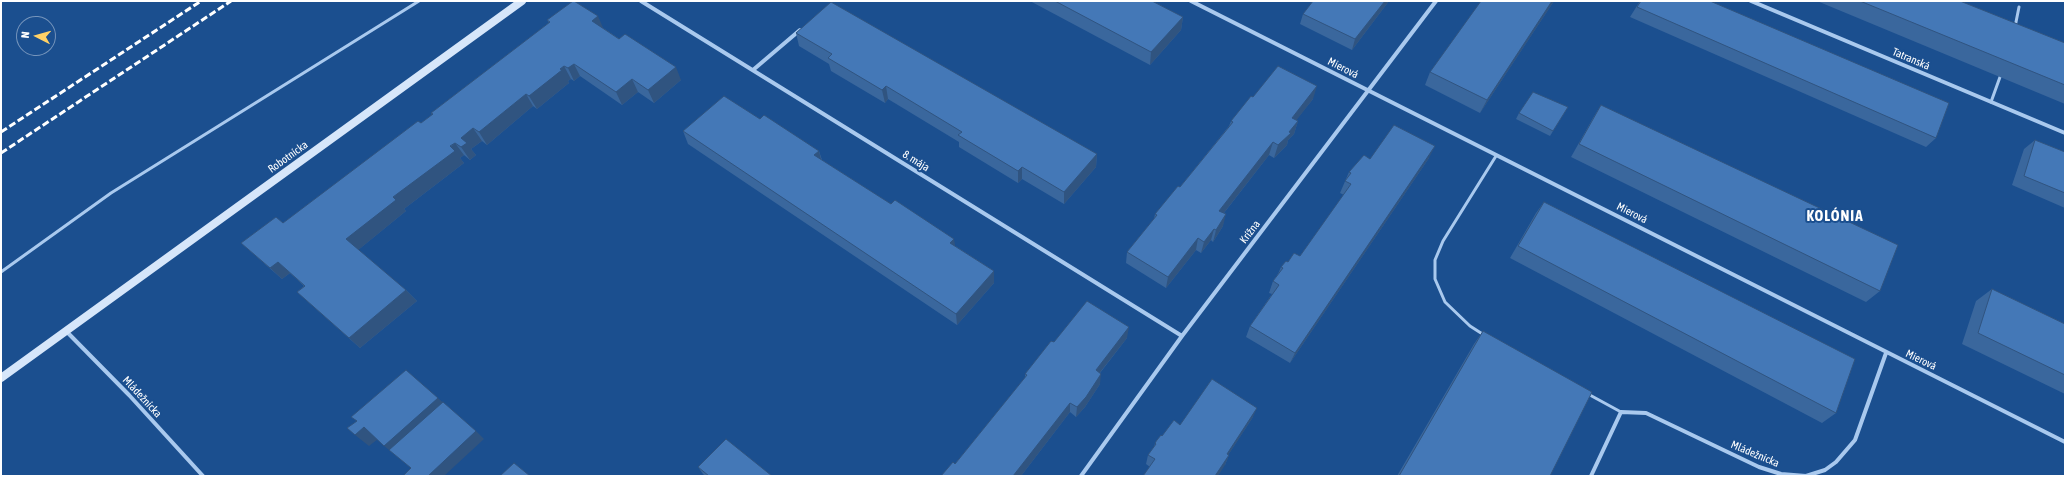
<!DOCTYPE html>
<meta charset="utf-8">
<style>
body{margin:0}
#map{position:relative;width:2066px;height:477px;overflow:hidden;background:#1b4f8f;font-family:"Asap Condensed",sans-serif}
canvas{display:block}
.frame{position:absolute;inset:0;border:2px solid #fff;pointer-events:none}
.north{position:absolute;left:16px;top:16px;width:40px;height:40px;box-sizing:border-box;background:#1b4f8f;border:1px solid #7695bc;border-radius:50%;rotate:276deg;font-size:11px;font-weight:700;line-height:16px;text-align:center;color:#fff}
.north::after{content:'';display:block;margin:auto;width:14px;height:18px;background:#ffd166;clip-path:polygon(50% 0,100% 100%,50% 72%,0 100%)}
</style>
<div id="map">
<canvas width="2066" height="477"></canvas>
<div class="frame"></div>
<div class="north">N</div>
</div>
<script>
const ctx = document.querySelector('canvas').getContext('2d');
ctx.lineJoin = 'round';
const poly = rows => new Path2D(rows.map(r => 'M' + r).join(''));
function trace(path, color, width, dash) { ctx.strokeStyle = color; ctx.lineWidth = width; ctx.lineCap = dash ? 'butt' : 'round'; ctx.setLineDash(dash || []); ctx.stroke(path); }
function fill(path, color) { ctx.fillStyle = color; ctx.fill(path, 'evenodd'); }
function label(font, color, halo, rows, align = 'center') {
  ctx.font = font + ' "Asap Condensed",sans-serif'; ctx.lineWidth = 4; ctx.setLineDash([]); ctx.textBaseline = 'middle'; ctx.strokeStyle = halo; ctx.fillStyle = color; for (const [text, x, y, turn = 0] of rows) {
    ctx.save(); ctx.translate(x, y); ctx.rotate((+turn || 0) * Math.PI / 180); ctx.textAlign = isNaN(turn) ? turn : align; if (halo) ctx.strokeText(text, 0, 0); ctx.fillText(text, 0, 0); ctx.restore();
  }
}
trace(poly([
 [2015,27,2019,7],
 [1991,102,2000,77],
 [1,272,111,193,419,1],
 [1484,335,1470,326,1445,302,1435,279,1435,260,1443,241,1496,156],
 [1588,394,1621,412]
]), '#a9c9ee', 3);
trace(poly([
 [641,1,1182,336],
 [1191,1,2065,442],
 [1751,1,2065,133],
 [753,70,800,30],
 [67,332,129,395,203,476],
 [1081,476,1182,336,1436,1],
 [1591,476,1621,412,1646,413,1759,467,1781,474,1806,476,1825,470,1836,462,1855,440,1886,353]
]), '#a9c9ee', 4);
trace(poly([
 [1,378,522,1]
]), '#d6e6fa', 8);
trace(poly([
 [1,132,201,1],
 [1,153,231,1]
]), '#fff', 3, [7, 3]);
fill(poly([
 [1030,1,1152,1,1183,17,1181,30,1150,65],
 [1389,1,1352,50,1300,24,1303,14],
 [1554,1,1480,113,1425,85,1430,72],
 [1640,1,1936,138,1926,147,1630,17],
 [1817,1,1960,1,2065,43,2065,104],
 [547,20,603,28,681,80,654,103,638,92,622,105,580,76,574,81,571,79,568,81,569,83,537,109,533,106,487,145,482,141,471,149,476,155,470,160,464,155,460,158,464,163,404,209,406,211,358,250,406,290,417,301,360,348,297,292,304,286,290,273,282,279,241,243,283,223,432,115,431,113,549,23],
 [796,33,1097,154,1096,167,1064,204,1022,179,1018,183,959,147,959,142,888,99,885,103,831,71,829,64,799,46],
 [1253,97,1313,99,1296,120,1298,121,1294,134,1288,140,1287,145,1274,158,1269,155,1224,213,1223,226,1213,242,1211,240,1201,253,1196,250,1166,288,1126,263,1127,252,1154,219,1155,214,1180,187,1229,126,1231,121],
 [1601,105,1880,291,1866,302,1571,157,1593,118],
 [1568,107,1550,136,1516,119,1519,113],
 [760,119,819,151,822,160,994,271,994,283,957,325,688,144,683,131],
 [2035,140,2065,152,2065,208,2012,185,2024,149],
 [1429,158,1290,363,1246,337,1250,326,1272,294,1269,293,1273,281,1278,274,1281,267,1288,262,1300,256,1344,195,1340,193,1349,172,1370,159],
 [1544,202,1836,413,1822,423,1510,258,1536,213],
 [1992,289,2065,324,2065,394,1962,344,1976,301],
 [1483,331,1550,476,1397,476,1474,344],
 [1127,338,1100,373,1100,384,1085,407,1076,417,1070,412,1021,476,941,476,955,464,1025,378,1025,374,1054,342],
 [1253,417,1228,455,1229,455,1225,465,1150,467,1146,464,1148,455,1154,448,1155,443,1162,436,1180,425],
 [698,467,772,476,705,476,703,474]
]), '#3a679d');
fill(poly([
 [1385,1,1389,1,1352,50,1355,39],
 [1552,1,1554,1,1480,113,1487,100],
 [598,16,604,30,592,21],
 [1183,17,1181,30,1150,65,1151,52],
 [574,64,580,76,574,81,568,68],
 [564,66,571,79,568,81,569,83,537,109,529,96],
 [676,67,681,80,654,103,648,90],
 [632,79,638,92,622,105,616,92],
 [886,86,888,99,885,103,882,90],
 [1317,86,1313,99,1288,131,1292,118],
 [526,94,533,106,487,145,479,132],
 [1298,121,1294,134,1288,140,1287,145,1274,158,1278,145],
 [473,128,482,141,471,149,476,155,470,160,461,147,461,138],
 [1273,142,1269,155,1216,223,1219,211],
 [455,143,464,155,460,158,464,163,404,209,406,211,357,251,346,239],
 [1435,146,1429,158,1290,363,1295,353],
 [819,151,822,163,814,155],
 [1097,154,1096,167,1064,204,1064,192],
 [1022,167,1022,179,1018,183,1018,171],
 [1226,214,1223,226,1213,242,1216,230],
 [1214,229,1211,240,1201,253,1204,242],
 [1198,238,1196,250,1166,288,1168,277],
 [954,239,956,250,950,243],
 [278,262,290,273,282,279,270,268],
 [994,271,994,283,957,325,956,314],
 [406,290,417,301,360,348,349,338],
 [1129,327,1127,338,1094,380,1096,370],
 [1101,374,1100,384,1085,407,1076,417,1077,407],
 [438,398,451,410,398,457,384,446],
 [1070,403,1070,412,1021,476,1013,476],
 [1257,408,1253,417,1223,463,1227,454],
 [364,427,378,439,369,446,355,435],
 [476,431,484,439,444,476,428,476],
 [1229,455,1225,465,1218,476,1215,476]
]), '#305480');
const building = poly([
 [573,1,574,1,598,16,592,21,619,39,625,34,676,67,648,90,632,79,616,92,574,64,568,68,564,66,560,69,562,70,529,96,526,94,479,132,473,128,461,138,467,143,461,147,455,143,450,146,455,151,393,197,396,200,346,239,406,290,349,338,297,292,305,286,278,262,270,268,241,243,276,217,283,223,418,121,421,123,433,114,431,113,550,22,547,20,573,1],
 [1055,1,1152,1,1183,17,1151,52,1055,1],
 [1313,1,1385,1,1355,39,1303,14,1313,1],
 [1481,1,1552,1,1487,100,1430,72,1481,1],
 [1641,1,1710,1,1949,103,1936,138,1637,7,1641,1],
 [1860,1,1960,1,2065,43,2065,85,1860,1],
 [831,2,1097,154,1064,192,1022,167,1018,171,958,135,962,132,886,86,882,90,828,58,832,54,796,33,831,2],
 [1278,66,1317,86,1292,118,1298,121,1289,132,1291,133,1278,145,1273,142,1219,211,1226,214,1216,230,1214,229,1204,242,1198,238,1168,277,1127,252,1157,215,1155,214,1178,186,1180,187,1233,122,1231,121,1251,96,1253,97,1278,66],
 [1533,92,1568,107,1553,131,1519,113,1533,92],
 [724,96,760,119,764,115,819,151,814,155,891,204,895,200,954,239,950,243,994,271,956,314,683,131,724,96],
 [1601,105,1898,245,1880,291,1579,144,1601,105],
 [1394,125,1435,146,1295,353,1250,326,1279,285,1273,281,1283,268,1281,267,1286,261,1288,262,1294,253,1300,256,1351,184,1345,181,1351,173,1349,172,1364,155,1370,159,1394,125],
 [2035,140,2065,152,2065,193,2024,176,2035,140],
 [1544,202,1855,359,1836,413,1518,246,1544,202],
 [1992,289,2065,324,2065,375,1978,333,1992,289],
 [1087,301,1129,327,1096,370,1101,374,1086,397,1077,407,1070,403,1013,476,941,476,953,462,955,464,1027,375,1025,374,1051,341,1054,342,1087,301],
 [1483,331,1592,392,1550,476,1399,476,1483,331],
 [406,370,438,398,384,446,364,427,355,435,347,428,357,421,351,417,406,370],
 [1212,379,1257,408,1227,454,1229,455,1215,476,1143,476,1155,459,1148,455,1156,444,1155,443,1157,440,1161,435,1162,436,1174,420,1180,425,1212,379],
 [443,402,476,431,428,476,403,476,411,468,389,450,443,402],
 [726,439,772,476,709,476,698,467,726,439],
 [514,463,530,476,500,476,514,463]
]);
fill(building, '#4478b7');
trace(building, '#305480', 1);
label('11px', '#fff', '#1b4f8f', [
 ["Tatranská",1911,59,23],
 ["Mierová",1343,68,27],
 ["Robotnícka",288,157,-36],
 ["8. mája",916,161,32],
 ["Mierová",1632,213,27],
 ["Krížna",1250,232,-53],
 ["Mierová",1921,360,26],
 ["Mládežnícka",142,397,47],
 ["Mládežnícka",1755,454,23]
]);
ctx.letterSpacing = '1px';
label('bold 15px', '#fff', '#1b4f8f', [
 ["KOLÓNIA",1835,216]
]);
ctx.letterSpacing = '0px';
</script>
